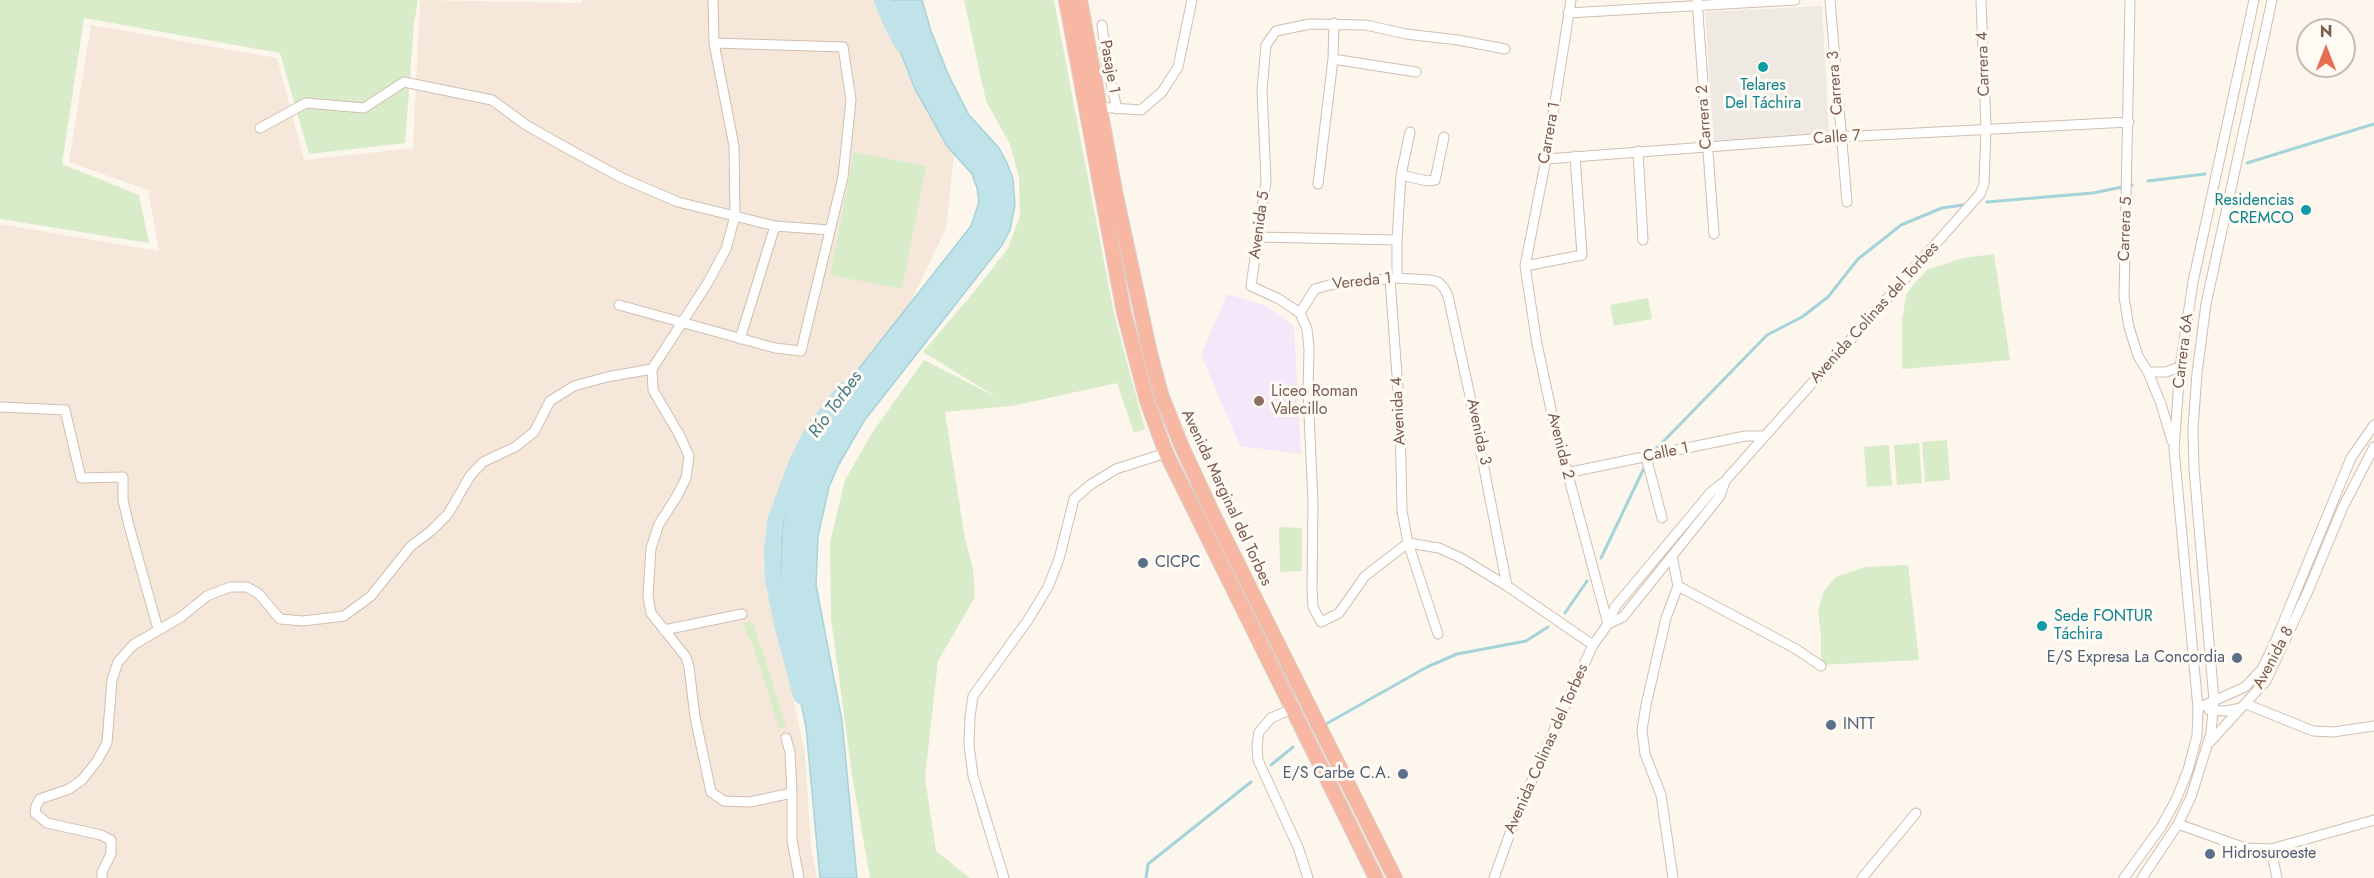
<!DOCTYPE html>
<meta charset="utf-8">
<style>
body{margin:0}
#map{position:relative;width:2374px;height:878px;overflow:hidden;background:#fdf6ec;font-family:Jost,sans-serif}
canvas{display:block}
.north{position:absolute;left:2296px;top:18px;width:60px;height:60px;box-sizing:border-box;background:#fffaf3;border:2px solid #cabbb1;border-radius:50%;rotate:0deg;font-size:16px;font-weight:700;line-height:24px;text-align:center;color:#7a5c4d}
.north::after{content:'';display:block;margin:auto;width:21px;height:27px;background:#e76f51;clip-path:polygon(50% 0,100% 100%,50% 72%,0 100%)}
</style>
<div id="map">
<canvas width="2374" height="878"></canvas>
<div class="north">N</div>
</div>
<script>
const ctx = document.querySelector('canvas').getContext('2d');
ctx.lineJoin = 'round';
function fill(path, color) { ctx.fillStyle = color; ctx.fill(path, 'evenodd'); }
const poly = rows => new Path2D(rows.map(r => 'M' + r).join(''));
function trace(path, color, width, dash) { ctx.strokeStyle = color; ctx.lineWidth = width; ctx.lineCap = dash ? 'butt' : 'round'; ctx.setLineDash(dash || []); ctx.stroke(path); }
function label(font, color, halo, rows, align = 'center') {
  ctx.font = font + ' Jost,sans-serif'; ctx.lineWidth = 6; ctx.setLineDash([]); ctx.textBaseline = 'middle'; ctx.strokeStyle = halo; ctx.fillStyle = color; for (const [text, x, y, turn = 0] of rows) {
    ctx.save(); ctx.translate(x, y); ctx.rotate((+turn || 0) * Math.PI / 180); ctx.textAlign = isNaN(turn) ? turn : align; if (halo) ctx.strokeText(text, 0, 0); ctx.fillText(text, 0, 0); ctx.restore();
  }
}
fill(poly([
 [420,0,582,3,582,0,921,0,959,110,946,229,905,313,843,388,812,442,779,528,785,660,805,753,811,848,817,878,0,878,0,224,159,251,148,190,69,162,91,25,277,58,304,160,413,148]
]), '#f5e8da');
fill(poly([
 [1822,6,1829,132,1714,142,1705,12]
]), '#efe9e4');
fill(poly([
 [1227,294,1267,306,1294,326,1301,454,1240,446,1201,355]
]), '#f3e8fa');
fill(poly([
 [0,0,418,0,414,23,405,143,309,154,280,53,84,18,62,164,139,195,149,243,0,219],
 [964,0,1054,0,1114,314,1145,429,1134,433,1117,383,1012,406,945,412,965,539,973,569,975,597,938,661,925,778,936,851,970,878,870,878,852,775,831,618,830,542,845,480,874,430,924,360,1000,399,923,352,978,287,1008,248,1020,216,1019,177,1010,144,986,101],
 [854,152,926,166,902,289,830,275],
 [1994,254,2010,360,1902,369,1902,321,1906,295,1914,284,1927,270,1963,258],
 [1648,298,1652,319,1614,326,1610,305],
 [1947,440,1950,480,1925,482,1922,442],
 [1919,443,1922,483,1897,485,1894,445],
 [1889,445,1892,485,1867,487,1864,447],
 [1279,527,1302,528,1302,571,1280,572],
 [1908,565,1919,660,1821,665,1821,635,1818,610,1824,591,1836,577,1865,567],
 [752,622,767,665,786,728,779,728,753,645,742,623]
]), '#d8ecc9');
const water = poly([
 [884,0,922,0,931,31,948,74,969,115,999,148,1007,163,1013,179,1015,205,1010,230,1002,245,864,421,839,464,829,487,818,536,816,585,842,721,857,878,820,878,806,727,783,617,780,588,782,531,787,503,806,449,819,423,835,399,971,226,979,202,977,188,972,174,947,146,915,89,897,43,884,0]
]);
fill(water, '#bfe3e8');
trace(water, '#a5d3da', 1.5);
trace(poly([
 [2247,163,2374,124],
 [2148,181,2205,174],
 [1987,202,2093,193,2132,185],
 [1655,450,1767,335,1802,317,1828,297,1858,259,1886,237,1901,225,1942,208,1963,205],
 [1601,558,1645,466],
 [1565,613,1587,581],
 [1326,724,1427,667,1457,654,1526,641,1548,627],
 [1271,765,1293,747],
 [1146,878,1148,864,1251,782]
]), '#a5d3da', 3);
trace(poly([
 [882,0,892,25,903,45],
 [801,696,781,620,773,579,772,551,775,521,797,462,811,434,844,390]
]), '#bfe3e8', 16);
const minor = poly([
 [1571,0,1546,159,1525,266,1537,344,1553,419,1608,624],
 [1697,0,1714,234],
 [1830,0,1847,202],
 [2130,0,2124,297,2129,327,2138,356,2148,372,2161,404,2172,441],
 [1568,13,1795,0],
 [1102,25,1107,66,1117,109],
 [1505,49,1458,40,1406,34,1366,25,1310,24,1276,31,1266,45,1262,90,1266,181,1251,286,1279,299,1300,313,1307,329,1309,349,1308,392,1313,502,1312,589,1313,607,1321,622,1339,613,1365,576,1408,543,1439,548,1461,558,1507,586,1593,645],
 [1333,59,1416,72],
 [1098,107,1141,110,1162,92,1178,67,1192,0],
 [260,128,306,103,364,108,404,82,492,100,526,125,563,146,622,178,678,202,775,226,830,230],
 [1638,151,1643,240],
 [1546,159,1840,137,2129,122],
 [1401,175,1427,181,1435,180,1444,137],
 [1318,184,1333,59,1334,23],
 [1258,237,1397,240],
 [1525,266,1582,255,1575,156],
 [1397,278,1397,240,1401,175,1410,132],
 [1390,279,1400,417,1402,511,1408,543,1438,634],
 [619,305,775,348,801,351,843,177,851,100,843,47,714,43],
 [1300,313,1315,289,1329,285,1397,278,1431,280,1438,282,1444,288,1448,296,1470,396,1507,586],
 [740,339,775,226],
 [652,369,653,390,680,436,689,456,686,478,677,496,659,524,651,548,648,596,651,613,686,657,689,667,695,717,711,792,724,801,750,802,792,793,792,840,799,878],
 [652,369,707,284,726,249,735,216,734,146,714,43,713,0],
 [2148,372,2166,372,2180,367],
 [0,407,65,410,81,478,123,477,123,500,129,526,158,629],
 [1646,457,1662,518],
 [1566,473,1745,436,1765,436],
 [1672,556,1678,586],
 [1678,586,1796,649,1821,666],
 [1608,624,1623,617,1720,496,1725,481],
 [664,630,742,614],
 [2246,704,2313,731,2333,732,2374,726],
 [2198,708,2245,687,2262,669,2276,640,2351,458,2374,425],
 [1292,709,1271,718,1259,732,1257,745,1258,760,1298,847,1308,878],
 [2209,710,2226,711,2241,708,2266,681,2308,591,2343,507,2374,447],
 [786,738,790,752,792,793],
 [2211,741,2241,708],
 [2178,824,2245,848,2271,849,2374,820],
 [2271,849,2277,878],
 [102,878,102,872,111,854,111,840,101,835,47,823,35,813,36,806,40,799,69,789,82,780,97,761,107,743,112,680,118,662,133,645,181,617,207,596,230,587,247,587,259,594,280,619,303,621,344,616,371,596,411,546,431,531,448,514,470,476,483,462,515,447,534,432,550,401,574,386,607,377,652,369],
 [1004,878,973,776,969,745,970,717,973,696,1028,620,1048,587,1059,559,1074,499,1090,485,1116,469,1166,453],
 [1494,878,1515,819,1564,708,1593,645,1608,624,1615,607,1711,492,1725,481,1980,194,1984,184,1986,128,1981,0],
 [1673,878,1661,795,1645,754,1642,730,1646,705,1666,618,1678,586],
 [1862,878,1916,813],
 [2124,878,2161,827,2176,800,2188,770,2197,736,2198,708,2174,449,2180,367,2193,282,2254,0],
 [2142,878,2178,824,2191,797,2211,733,2214,700,2194,469,2193,429,2197,373,2206,304,2272,0]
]);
const highway = poly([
 [1066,0,1124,313,1147,401,1166,453,1376,878],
 [1080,0,1116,196,1150,353,1162,397,1182,447,1213,514,1395,878]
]);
trace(minor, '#d1beb0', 11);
trace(highway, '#dad1cd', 16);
trace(minor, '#fff', 9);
trace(highway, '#f7b7a3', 14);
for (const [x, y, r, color] of [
 [1763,67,6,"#0f9aa8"],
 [2306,210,6,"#0f9aa8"],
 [1259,401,6,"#8d6e63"],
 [1143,563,6,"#5c6f8a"],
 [2042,626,6,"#0f9aa8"],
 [2237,658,6,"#5c6f8a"],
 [1831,725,6,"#5c6f8a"],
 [1403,774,6,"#5c6f8a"],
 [2210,854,6,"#5c6f8a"]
]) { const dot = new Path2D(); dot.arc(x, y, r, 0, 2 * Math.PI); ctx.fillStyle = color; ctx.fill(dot); trace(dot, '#fffaf3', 2); }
label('16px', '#7a5c4d', '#fffaf3', [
 ["Carrera 4",1984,64,-92],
 ["Pasaje 1",1109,67,80],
 ["Carrera 3",1836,83,-94],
 ["Carrera 2",1705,117,-94],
 ["Carrera 1",1550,133,-80],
 ["Calle 7",1837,138,-4],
 ["Avenida 5",1260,225,-82],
 ["Carrera 5",2126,229,-88],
 ["Vereda 1",1362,282,-6],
 ["Avenida Colinas del Torbes",1875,313,-48],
 ["Carrera 6A",2184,351,-83],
 ["Avenida 4",1399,411,-93],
 ["Avenida 3",1478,432,78],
 ["Avenida 2",1560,446,76],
 ["Calle 1",1666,453,-12],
 ["Avenida Marginal del Torbes",1226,498,65],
 ["Avenida 8",2274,658,-62],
 ["Avenida Colinas del Torbes",1547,749,-66]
]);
label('16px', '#0d838f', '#fffaf3', [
 ["Telares",1763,86],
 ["Del Táchira",1763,104],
 ["Residencias",2294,201,"right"],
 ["CREMCO",2294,219,"right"],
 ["Sede FONTUR",2054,617,"left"],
 ["Táchira",2054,635,"left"]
]);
label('16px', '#785e54', '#fffaf3', [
 ["Liceo Roman",1271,392],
 ["Valecillo",1271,410]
], 'left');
label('16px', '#4e5e75', '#fffaf3', [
 ["CICPC",1155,563],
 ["E/S Expresa La Concordia",2225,658,"right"],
 ["INTT",1843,725],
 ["E/S Carbe C.A.",1391,774,"right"],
 ["Hidrosuroeste",2222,854]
], 'left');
label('italic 18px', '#437c86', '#fffaf3', [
 ["Río Torbes",836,405,-54]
]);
</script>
